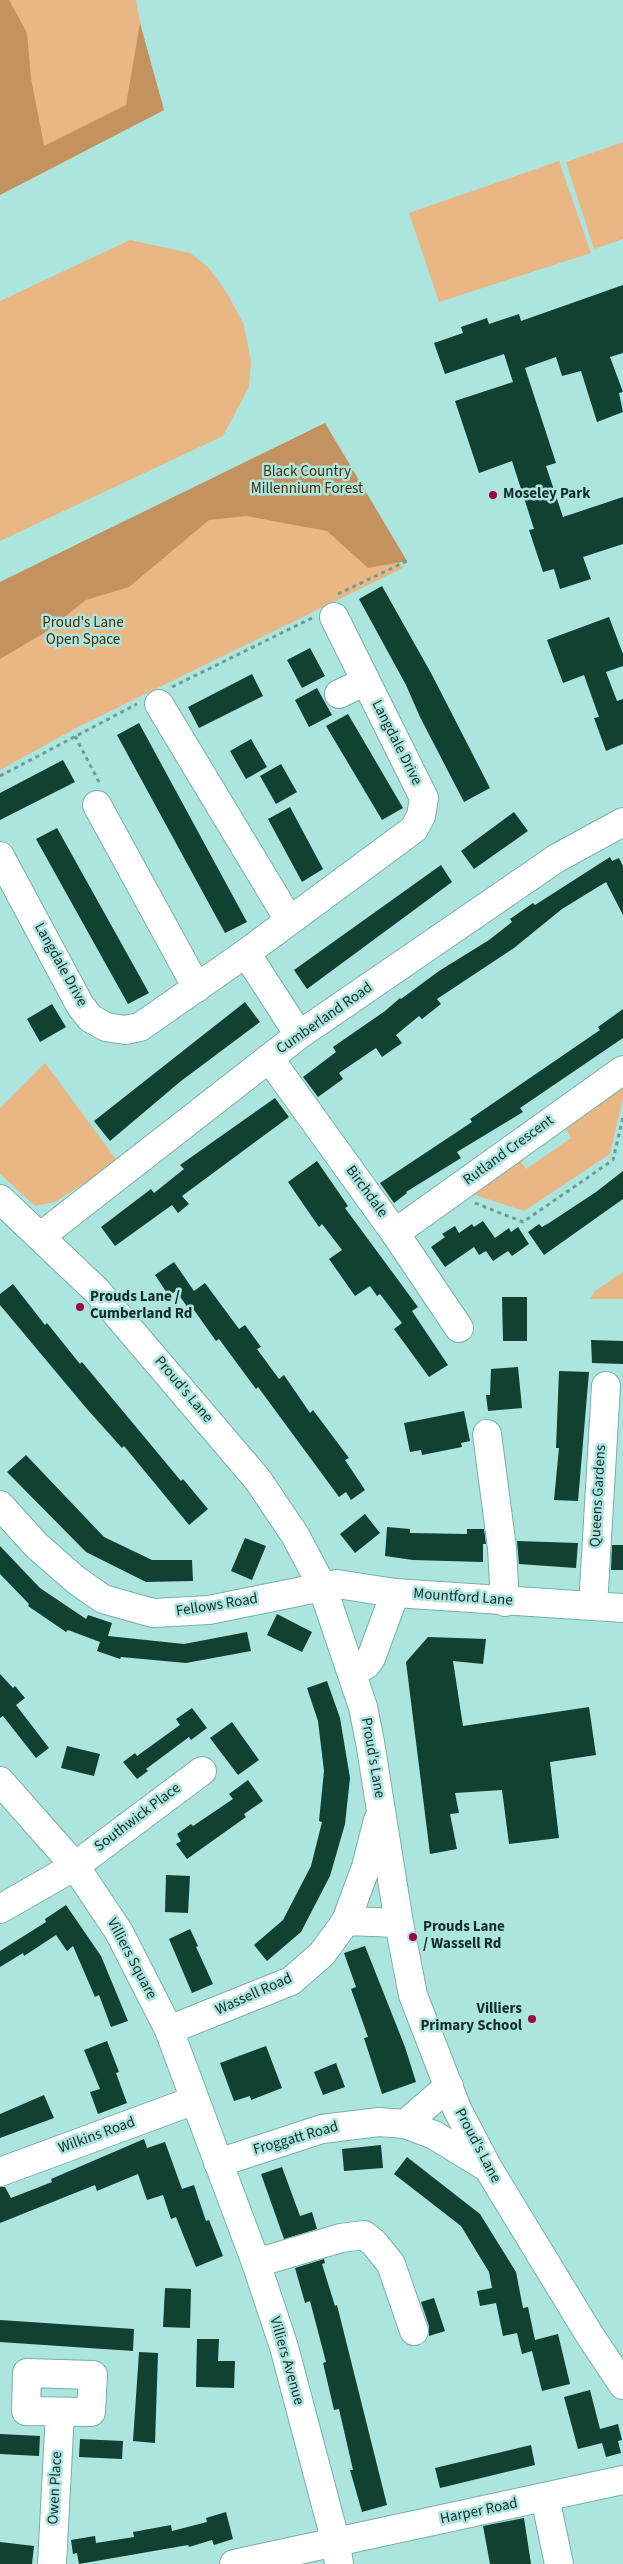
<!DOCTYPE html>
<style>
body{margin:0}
canvas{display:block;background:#abe5de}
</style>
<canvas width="623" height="2564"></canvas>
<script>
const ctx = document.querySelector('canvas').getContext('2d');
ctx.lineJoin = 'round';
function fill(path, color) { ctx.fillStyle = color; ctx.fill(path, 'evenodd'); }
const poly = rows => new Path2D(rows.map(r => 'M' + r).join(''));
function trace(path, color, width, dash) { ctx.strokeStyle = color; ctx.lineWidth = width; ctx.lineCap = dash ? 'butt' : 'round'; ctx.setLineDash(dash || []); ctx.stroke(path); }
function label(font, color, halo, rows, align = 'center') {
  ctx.font = font + ' "Source Sans 3",sans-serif'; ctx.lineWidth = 5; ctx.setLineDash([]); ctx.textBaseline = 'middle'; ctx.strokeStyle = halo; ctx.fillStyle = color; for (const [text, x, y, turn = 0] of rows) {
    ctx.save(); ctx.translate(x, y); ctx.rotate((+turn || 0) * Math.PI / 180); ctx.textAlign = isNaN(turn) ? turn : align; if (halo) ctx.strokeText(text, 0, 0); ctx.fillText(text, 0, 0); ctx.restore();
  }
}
fill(poly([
 [0,0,136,0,143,37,164,110,0,195],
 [623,142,623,239,594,249,566,162],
 [559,161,591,253,439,302,409,213],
 [130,240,190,253,208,267,227,293,244,325,251,362,249,387,223,436,0,541,0,301],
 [325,423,403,568,80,726,0,770,0,582],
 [45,1063,118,1162,55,1202,35,1206,0,1174,0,1108],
 [623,1081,623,1098,610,1154,524,1211,472,1194,517,1156,526,1169,571,1138,563,1125],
 [623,1272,623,1299,590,1299,595,1291]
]), '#e9b784');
fill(poly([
 [0,0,9,0,27,33,31,78,44,146,126,105,140,23,164,110,0,195],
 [325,423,407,561,368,568,327,531,246,516,209,520,129,587,86,600,44,633,0,659,0,582]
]), '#c2925f');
fill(poly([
 [623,285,623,353,610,357,623,392,619,393,623,412,597,422,581,371,562,376,556,357,525,368,556,463,546,466,563,517,623,497,623,544,583,557,591,579,560,589,554,569,543,572,529,530,534,529,512,461,479,473,455,401,513,382,504,354,445,374,434,343,463,333,461,327,487,318,489,324,519,314,521,321],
 [382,586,431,673,490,788,464,802,420,717,406,685,359,599],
 [609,617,623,654,623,666,606,672,617,701,623,699,623,744,606,751,594,718,599,717,584,675,563,683,547,640],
 [310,648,325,676,302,688,287,660],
 [252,674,263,696,199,728,188,707],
 [317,688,332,715,309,727,295,700],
 [348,714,403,808,382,820,326,726],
 [139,723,247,922,225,933,117,735],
 [251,739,267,767,246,779,230,751],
 [63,760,75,782,0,820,0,793],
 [281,764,297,792,276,804,260,776],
 [290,807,323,869,302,882,268,819],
 [514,812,528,831,474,869,461,851],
 [57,828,149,993,128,1004,36,839],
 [610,857,612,861,619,858,623,866,623,915,606,882,562,909,514,948,437,999,441,1004,422,1019,419,1016,396,1035,402,1043,382,1057,376,1048,339,1073,343,1079,318,1097,303,1077,336,1052,333,1047,385,1011,400,998,401,999,439,971,489,940,512,922,510,919,533,903,535,905],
 [441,865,452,882,307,989,294,970],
 [245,1002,260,1022,181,1081,110,1141,94,1121],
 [52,1004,66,1027,40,1042,27,1019],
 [623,1009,623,1038,520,1108,523,1112,457,1152,461,1158,406,1192,407,1193,394,1203,380,1183,472,1122,470,1119,600,1030,598,1027],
 [275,1098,289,1117,182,1196,189,1204,178,1213,172,1205,115,1246,101,1227,151,1189,154,1193,184,1169,180,1165],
 [317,1161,348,1206,345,1208,418,1307,412,1311,448,1365,429,1377,394,1329,402,1323,380,1294,377,1296,370,1286,355,1296,329,1259,342,1250,322,1224,319,1227,288,1182],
 [623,1171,623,1199,544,1255,528,1232,539,1224,542,1227,549,1223,596,1192],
 [483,1221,495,1238,509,1228,511,1232,518,1227,529,1244,512,1256,508,1251,493,1261,486,1251,479,1255,474,1247,445,1267,431,1247,445,1237,442,1234,455,1226,459,1233,472,1224,474,1227],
 [174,1262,194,1291,205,1283,239,1329,245,1325,261,1347,257,1349,279,1379,284,1375,310,1413,313,1410,349,1458,345,1460,365,1490,351,1500,346,1492,339,1497,258,1387,256,1389,219,1339,216,1341,194,1310,191,1312,176,1291,169,1296,155,1275],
 [13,1284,45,1325,47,1323,80,1364,82,1362,181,1481,183,1479,208,1509,189,1525,124,1446,122,1448,87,1409,0,1305,0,1294],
 [502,1297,527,1297,527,1341,503,1341],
 [591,1340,623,1341,623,1364,592,1363],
 [518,1367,522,1408,488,1411,486,1395,490,1395,491,1369],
 [559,1371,589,1372,578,1501,554,1500,559,1448,556,1448],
 [464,1411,470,1441,461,1443,462,1447,422,1455,421,1450,410,1452,404,1423],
 [26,1455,104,1537,152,1560,192,1560,193,1581,146,1582,86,1552,7,1472],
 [365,1514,380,1533,355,1553,340,1534],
 [387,1527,410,1529,410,1533,467,1534,467,1529,484,1529,486,1544,483,1544,483,1562,413,1560,385,1556],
 [245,1538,266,1546,252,1580,231,1571],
 [517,1541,578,1543,576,1568,519,1564],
 [612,1545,623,1545,623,1570,611,1570],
 [0,1546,40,1588,86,1619,88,1615,112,1623,108,1636,184,1644,247,1632,251,1651,186,1663,121,1657,120,1659,97,1651,100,1642,68,1630,66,1632,28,1606,29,1604,0,1574],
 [277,1614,312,1632,302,1652,267,1635],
 [428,1637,486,1639,483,1664,453,1661,463,1726,589,1707,596,1755,550,1762,559,1838,509,1844,502,1790,455,1793,459,1813,450,1814,457,1849,430,1854,406,1662],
 [0,1674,13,1688,15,1686,25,1698,16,1705,49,1748,36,1758,3,1716,0,1718],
 [327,1681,340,1718,350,1778,345,1824,330,1876,301,1932,267,1961,254,1945,283,1920,311,1866,322,1822,319,1821,324,1771,318,1721,307,1688],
 [192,1708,207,1728,191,1740,189,1737,146,1769,148,1771,137,1779,123,1762,135,1753,137,1756,180,1725,176,1719],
 [232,1722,259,1760,238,1775,210,1738],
 [67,1746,100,1754,94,1776,61,1768],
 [248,1780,263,1801,244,1814,246,1817,187,1859,176,1844,181,1841,177,1834,191,1824,193,1826,233,1799,229,1794],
 [166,1875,190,1876,188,1913,165,1912],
 [66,1905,101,1956,128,2021,111,2027,99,1995,95,1997,73,1946,67,1951,56,1935,24,1956,23,1953,0,1967,0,1951,46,1922,45,1919],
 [190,1929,198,1946,196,1947,213,1984,192,1993,169,1939],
 [365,1946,405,2047,416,2082,382,2094,364,2038,368,2037,351,1989,356,1987,344,1953],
 [107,2041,119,2072,116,2073,127,2103,98,2114,90,2092,100,2089,84,2050],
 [266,2046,282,2088,251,2100,250,2096,234,2101,220,2063],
 [336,2063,345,2087,323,2095,314,2072],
 [44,2095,54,2118,0,2138,0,2114],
 [144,2139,147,2148,165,2142,182,2189,194,2185,206,2221,209,2220,223,2256,196,2267,176,2217,171,2219,163,2195,147,2200,138,2174,97,2191,95,2185,0,2223,0,2187,5,2187,11,2198,52,2182,51,2179],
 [381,2145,383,2168,344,2171,342,2149],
 [407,2157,480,2214,516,2272,523,2308,528,2307,535,2340,558,2334,570,2384,542,2391,532,2351,522,2354,517,2333,503,2336,496,2303,480,2306,477,2291,492,2288,489,2272,461,2226,394,2174],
 [282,2167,300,2216,312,2212,317,2229,284,2239,261,2174],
 [324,2259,325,2263,322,2264,335,2306,337,2305,387,2505,362,2512,350,2470,353,2470,339,2409,334,2410,323,2363,326,2362,310,2301,305,2303,295,2268],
 [165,2288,191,2289,190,2328,163,2327],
 [434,2298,445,2331,429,2336,429,2326,421,2302],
 [0,2320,134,2329,133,2351,0,2342],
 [197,2339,219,2339,218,2361,235,2361,234,2388,196,2387],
 [139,2352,158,2353,155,2443,133,2441],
 [590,2390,600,2429,618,2424,622,2440,618,2441,621,2453,606,2457,602,2443,578,2449,564,2397],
 [0,2434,40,2436,39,2456,0,2454],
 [80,2439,123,2441,122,2459,79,2457],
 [531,2445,535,2465,440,2488,435,2468],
 [226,2512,233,2539,214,2545,212,2540,189,2547,188,2545,79,2564,77,2553,73,2554,71,2540,95,2536,96,2543,134,2537,133,2532,171,2525,172,2531,207,2522,206,2518],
 [524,2518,531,2564,490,2564,483,2526],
 [0,2542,34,2546,32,2564,0,2564]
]), '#104131');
const minor = poly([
 [339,694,364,682],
 [159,704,289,920],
 [97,805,197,988],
 [0,856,80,1005,90,1018,106,1027,125,1030,140,1027,246,953,299,1035],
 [246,953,414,829,421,816,424,798,334,617],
 [269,1058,395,1233,459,1328],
 [0,1199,97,1291,258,1480,295,1535,322,1586,363,1707,370,1742,399,1923,413,1995,457,2109,488,2168,589,2334,623,2385],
 [395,1233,623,1070],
 [41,1236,299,1035,557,858,623,822],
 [487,1434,502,1548,505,1602],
 [0,1505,36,1545,76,1580,103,1599,153,1613,209,1610,337,1584,395,1593,623,1608],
 [593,1606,606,1386],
 [352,1672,366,1665,371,1658,395,1593],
 [0,1781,75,1866,119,1932,169,2030,256,2263,284,2347,336,2543,339,2564],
 [0,1909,75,1866,202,1771],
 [346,1921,399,1923],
 [169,2030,291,1981,322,1954,346,1921,366,1867,378,1820],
 [405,2124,434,2135,488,2168],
 [218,2163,322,2129,379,2122,405,2124,449,2086],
 [0,2172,195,2100],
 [256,2263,341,2238,364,2235,374,2243,391,2264,414,2331],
 [27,2373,93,2375,91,2412,26,2411,27,2373],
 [545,2497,559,2564],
 [52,2564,60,2412],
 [234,2564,623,2480]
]);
trace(minor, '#77b0a9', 30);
trace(poly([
 [338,594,407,561],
 [172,687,312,618],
 [75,736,100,784],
 [0,776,137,704],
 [475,1203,523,1222,613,1160,623,1117]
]), '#6f9c96', 3, [4, 4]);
trace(minor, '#fff', 28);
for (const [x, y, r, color] of [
 [493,495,5,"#9f0144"],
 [80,1307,5,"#9f0144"],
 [413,1937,5,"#9f0144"],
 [532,2019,5,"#9f0144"]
]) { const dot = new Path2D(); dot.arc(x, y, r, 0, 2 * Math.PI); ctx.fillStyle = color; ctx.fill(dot); trace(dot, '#abe5de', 2); }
label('15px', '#4c2b00', '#abe5de', [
 ["Black Country",307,473],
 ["Millennium Forest",307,490],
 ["Proud's Lane",83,624],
 ["Open Space",83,641]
]);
label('bold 15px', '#142c29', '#abe5de', [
 ["Moseley Park",503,495],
 ["Prouds Lane /",90,1298],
 ["Cumberland Rd",90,1315],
 ["Prouds Lane",423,1928],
 ["/ Wassell Rd",423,1945],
 ["Villiers",522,2010,"right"],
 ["Primary School",522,2027,"right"]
], 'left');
label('15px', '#142c29', '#abe5de', [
 ["Langdale Drive",396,743,63],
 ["Langdale Drive",60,965,61],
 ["Cumberland Road",325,1019,-35],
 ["Rutland Crescent",509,1151,-36],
 ["Birchdale",366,1192,54],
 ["Proud's Lane",183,1390,50],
 ["Queens Gardens",599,1496,-87],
 ["Mountford Lane",463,1598,4],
 ["Fellows Road",217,1606,-9],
 ["Proud's Lane",372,1758,80],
 ["Southwick Place",138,1818,-37],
 ["Villiers Square",131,1959,62],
 ["Wassell Road",254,1995,-24],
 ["Wilkins Road",97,2136,-20],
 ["Froggatt Road",296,2139,-16],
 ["Proud's Lane",477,2146,62],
 ["Villiers Avenue",286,2361,74],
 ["Owen Place",56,2488,-87],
 ["Harper Road",479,2512,-12]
]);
</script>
